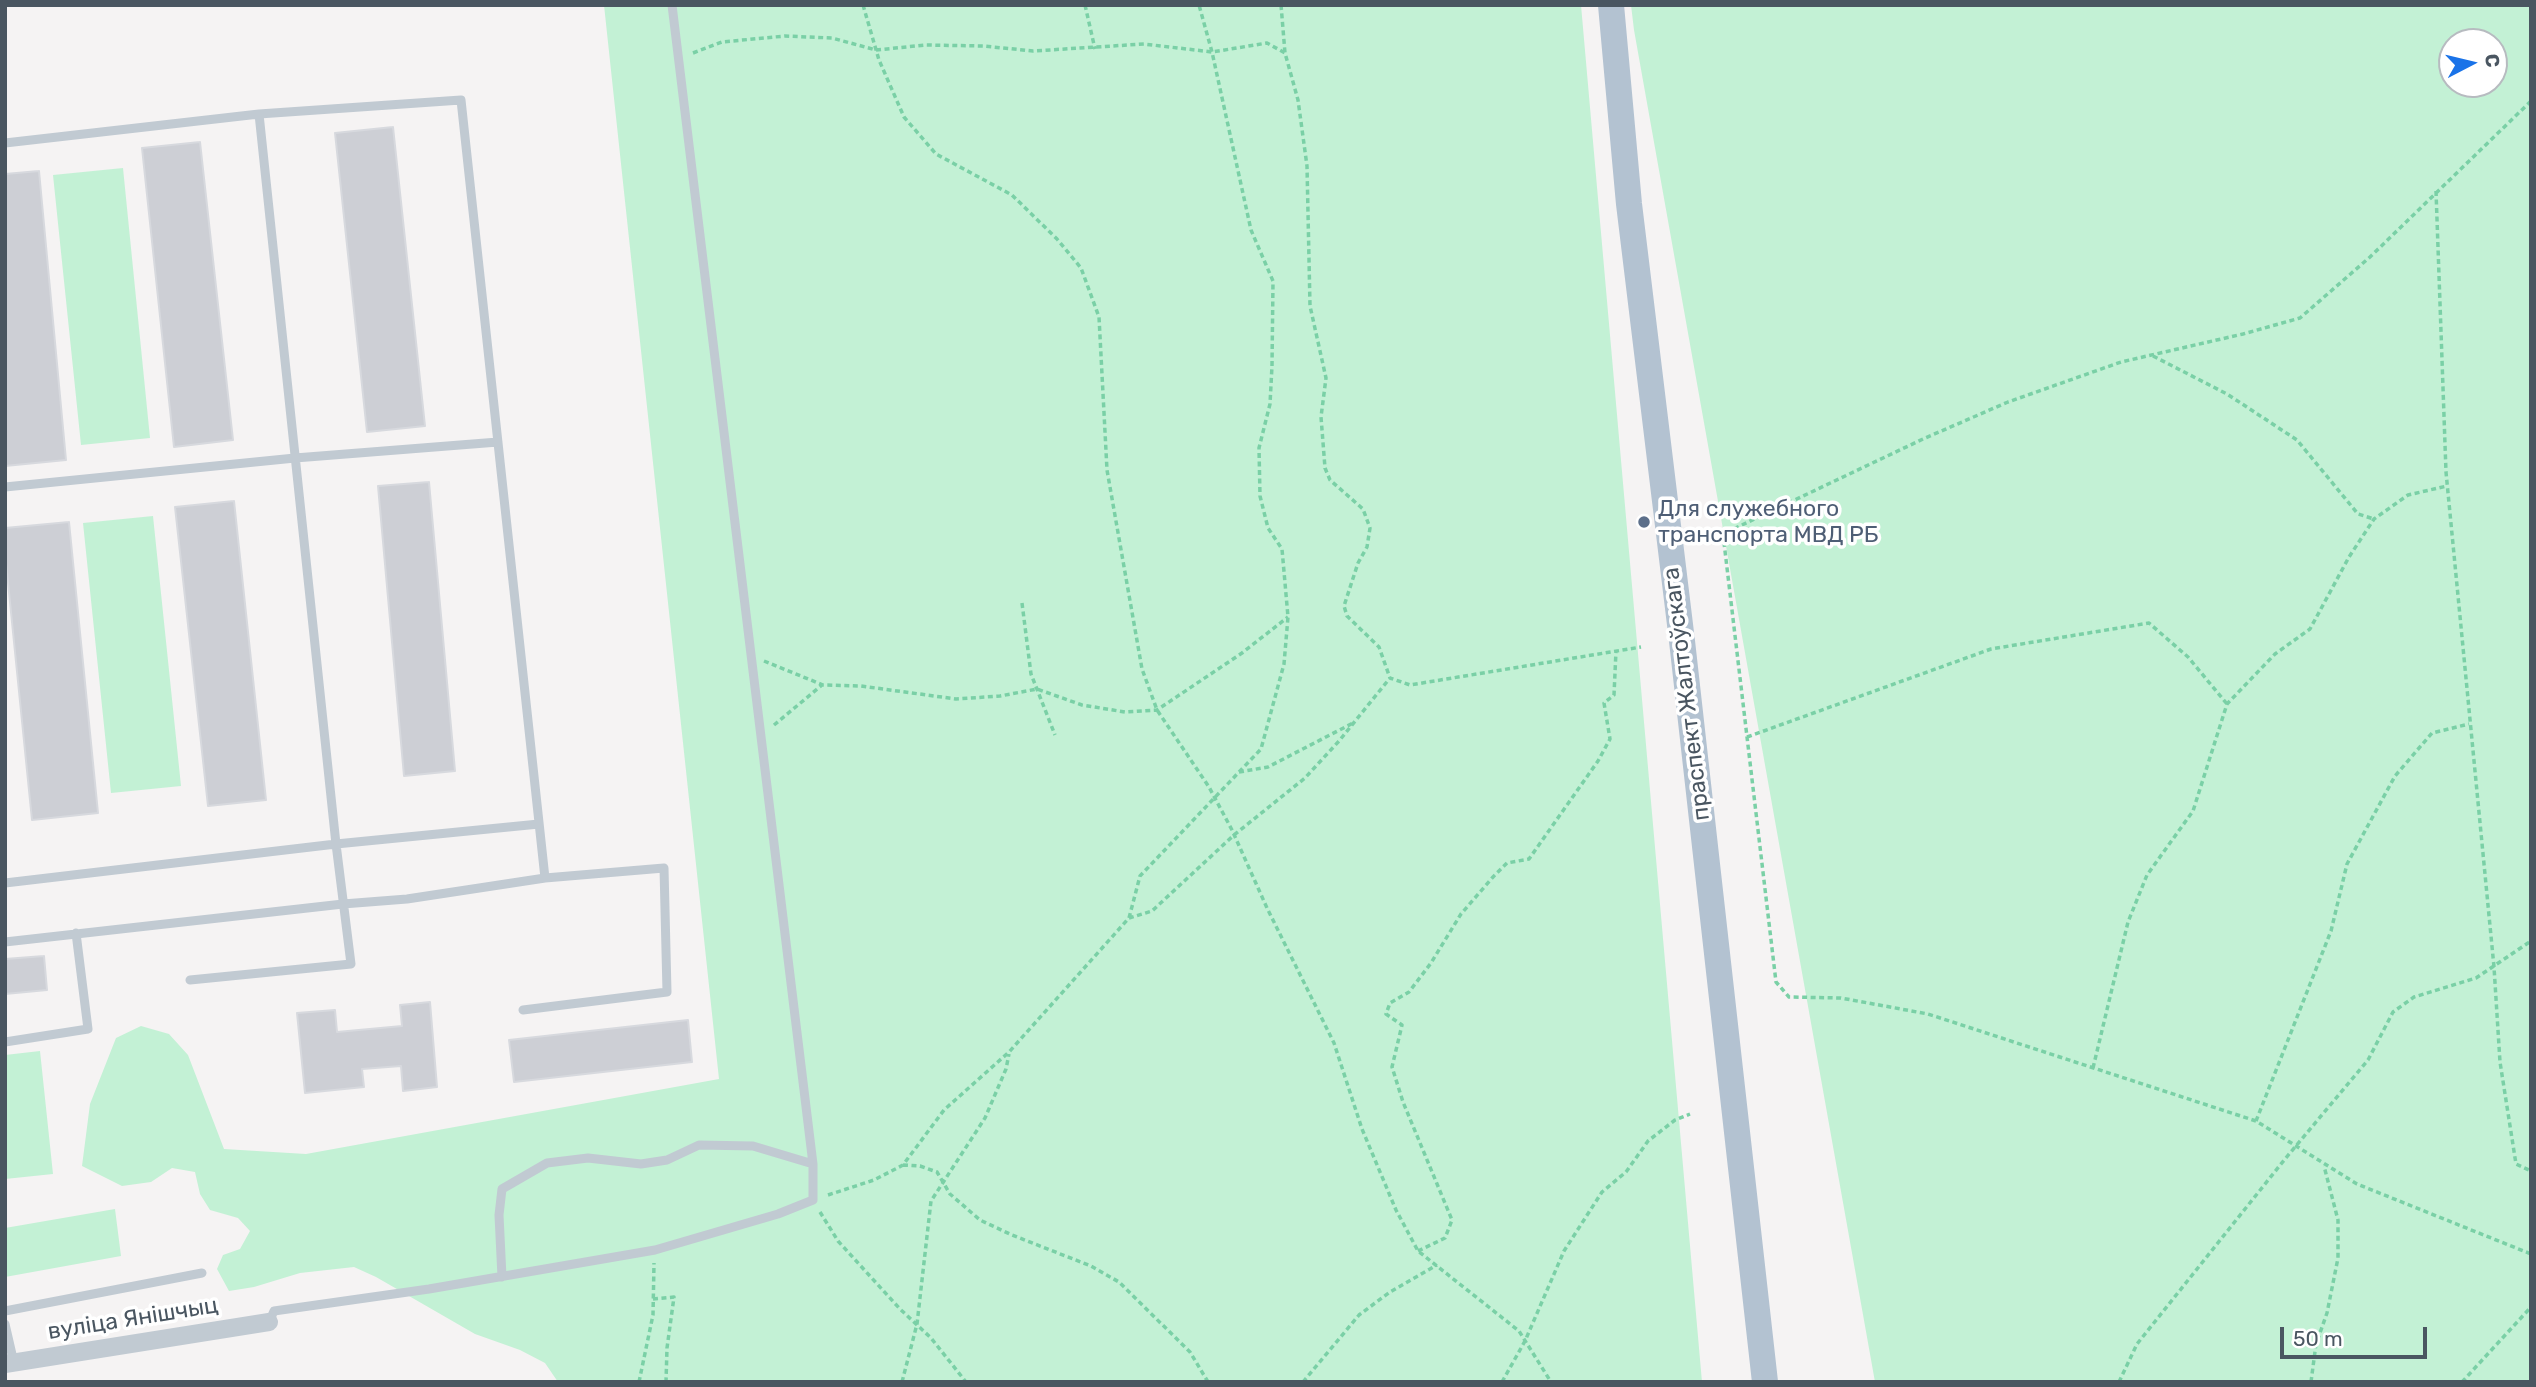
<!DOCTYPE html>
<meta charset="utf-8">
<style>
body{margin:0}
#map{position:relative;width:2536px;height:1387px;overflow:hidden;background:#f5f3f3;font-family:Rubik,sans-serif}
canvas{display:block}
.frame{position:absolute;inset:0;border:7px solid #4a5661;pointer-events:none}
.north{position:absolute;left:2438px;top:28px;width:70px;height:70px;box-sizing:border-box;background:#fff;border:2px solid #b7bbc0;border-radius:50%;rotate:83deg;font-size:19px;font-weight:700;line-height:28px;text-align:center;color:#4a5661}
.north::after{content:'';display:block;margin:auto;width:24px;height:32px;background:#1a73e8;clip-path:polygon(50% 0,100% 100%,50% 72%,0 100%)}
.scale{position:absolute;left:2280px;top:1327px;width:147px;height:32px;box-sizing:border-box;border:4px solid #4a5661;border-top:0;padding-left:9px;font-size:21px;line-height:24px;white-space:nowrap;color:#4a5661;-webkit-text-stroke:5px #fff;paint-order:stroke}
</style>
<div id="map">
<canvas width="2536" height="1387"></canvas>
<div class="frame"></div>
<div class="north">С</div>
<div class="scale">50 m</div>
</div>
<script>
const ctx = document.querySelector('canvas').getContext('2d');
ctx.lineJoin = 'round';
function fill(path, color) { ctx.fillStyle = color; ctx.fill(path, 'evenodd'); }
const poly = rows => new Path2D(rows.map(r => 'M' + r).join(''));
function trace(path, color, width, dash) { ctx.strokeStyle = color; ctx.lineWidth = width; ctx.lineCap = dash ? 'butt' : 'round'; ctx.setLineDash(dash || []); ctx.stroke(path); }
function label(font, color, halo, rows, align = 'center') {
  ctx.font = font + ' Rubik,sans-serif'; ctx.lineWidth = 7; ctx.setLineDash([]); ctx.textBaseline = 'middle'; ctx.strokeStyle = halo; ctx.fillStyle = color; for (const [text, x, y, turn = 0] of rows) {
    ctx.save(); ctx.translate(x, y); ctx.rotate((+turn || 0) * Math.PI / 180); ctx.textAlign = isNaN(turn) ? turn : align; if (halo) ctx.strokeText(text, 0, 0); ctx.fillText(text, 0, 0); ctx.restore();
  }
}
fill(poly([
 [604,5,1581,5,1702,1382,558,1382,545,1363,520,1350,475,1334,376,1277,354,1267,300,1273,254,1287,229,1291,217,1269,223,1255,240,1249,250,1231,238,1218,210,1210,200,1194,195,1172,172,1168,151,1182,122,1186,82,1166,90,1104,116,1038,141,1026,169,1034,188,1055,224,1149,306,1154,719,1079],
 [1631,5,2531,5,2531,1382,1875,1382,1634,30],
 [2494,42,2494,84,2452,84,2452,42],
 [123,168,150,438,81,445,53,175],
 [153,516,181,786,111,793,83,523],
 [40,1051,53,1174,5,1179,5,1055],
 [115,1209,121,1256,5,1277,5,1228]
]), '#c3f1d5');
const building = poly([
 [393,127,425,426,367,432,335,133,393,127],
 [200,142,233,440,174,447,142,148,200,142],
 [39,171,66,460,5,466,5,174,39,171],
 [429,482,455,771,404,776,378,486,429,482],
 [234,501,266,800,208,806,175,507,234,501],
 [69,522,98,813,32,820,5,553,5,528,69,522],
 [44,956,47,990,5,994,5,959,44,956],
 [430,1002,437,1087,403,1091,401,1066,362,1069,364,1087,305,1093,297,1013,335,1010,337,1032,402,1026,400,1005,430,1002],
 [688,1020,692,1062,514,1082,509,1040,688,1020]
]);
fill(building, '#cdcfd5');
trace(building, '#d7d9de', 2);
trace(poly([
 [863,5,879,60,904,117,936,154,1012,195,1057,239,1081,268,1099,317,1107,470,1142,669,1157,710,1209,787,1232,830,1267,908,1334,1043,1362,1129,1396,1210,1418,1251,1519,1331,1551,1382],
 [1085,5,1095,49],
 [1281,5,1285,53],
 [693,53,722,42,785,36,832,38,876,50,926,45,983,46,1033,51,1144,44,1212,52,1267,43,1285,53,1298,100,1307,166,1310,306,1326,378,1321,417,1325,468,1330,480,1363,509,1370,528,1367,547,1358,563,1344,606,1347,616,1379,647,1390,678,1410,685,1641,647],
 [2531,101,2370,257,2300,318,2243,334,2121,362,2008,402,1923,439,1723,534,1776,982,1789,997,1841,998,1928,1014,2256,1121,2357,1184,2531,1254],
 [2436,191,2446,472,2494,967,2500,1062,2516,1164,2531,1171],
 [2153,356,2227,394,2297,440,2358,514,2374,519],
 [1022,603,1031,674,1055,735],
 [764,661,823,685,861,686,956,699,1000,696,1037,689,1082,705,1125,712,1157,710,1242,653,1288,617],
 [774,725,822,685],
 [1747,737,1991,649,2149,623,2188,657,2227,704],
 [1239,772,1268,767,1353,723],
 [1129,918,1140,876,1261,749,1284,664,1288,617,1282,549,1268,528,1260,496,1259,448,1270,404,1272,366,1273,281,1251,230,1212,52,1199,5],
 [2093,1068,2128,922,2147,875,2193,811,2227,704,2275,654,2310,629,2349,557,2374,519,2408,495,2447,486],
 [2256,1121,2331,931,2347,864,2395,776,2432,733,2469,724],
 [903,1165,920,1166,937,1172,950,1194,980,1220,1012,1235,1091,1266,1119,1282,1190,1352,1208,1382],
 [828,1195,874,1180,903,1165,944,1110,1009,1052,1129,918,1152,911,1234,835,1305,778,1339,741,1390,678],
 [820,1212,838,1241,900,1309,931,1338,966,1382],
 [1418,1251,1445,1238,1452,1220,1403,1102,1392,1067,1402,1025,1386,1014,1390,1003,1409,992,1431,963,1461,914,1493,877,1507,863,1529,859,1598,761,1610,739,1604,703,1614,695,1616,651],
 [653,1299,674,1297,667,1348,666,1382],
 [639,1382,653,1315,654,1263],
 [902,1382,917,1324,931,1201,985,1118,1006,1069,1009,1054],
 [1303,1382,1359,1315,1390,1292,1437,1265],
 [1502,1382,1525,1341,1564,1251,1602,1192,1626,1172,1648,1141,1675,1120,1690,1114],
 [2119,1382,2137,1344,2285,1159,2368,1060,2393,1012,2414,997,2476,978,2531,941],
 [2311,1382,2316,1344,2327,1313,2338,1258,2338,1220,2324,1166],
 [2462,1382,2531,1307]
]), '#7ad0a6', 3.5, [5, 3.5]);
trace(poly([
 [5,143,259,114,461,100,545,878,407,899,343,904,5,942],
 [5,487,295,458,498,442],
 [5,883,336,844,539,824],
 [190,980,351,964,336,844,259,114],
 [523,1010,667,992,664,868,545,878],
 [5,1042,88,1029,76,933],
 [502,1277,499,1215,502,1189,547,1163,588,1158,641,1164,667,1160,699,1145,753,1146,813,1164],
 [5,1311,202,1273],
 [269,1322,274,1311,429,1289,655,1250,778,1214,813,1200,813,1164,672,5],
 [5,1324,14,1363]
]), '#c1cad2', 9);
trace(poly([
 [5,1364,269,1322]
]), '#c1cad2', 18);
trace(poly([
 [1611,5,1629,204,1682,641,1765,1382]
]), '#b3c2d1', 26);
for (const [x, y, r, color] of [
 [1644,522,7,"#5c6f8a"]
]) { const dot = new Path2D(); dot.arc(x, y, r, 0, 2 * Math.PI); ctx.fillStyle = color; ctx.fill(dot); trace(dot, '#fff', 2.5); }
label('23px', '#4e5e75', '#fff', [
 ["Для служебного",1658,509],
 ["транспорта МВД РБ",1658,535]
], 'left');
label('23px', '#4a5661', '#fff', [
 ["праспект Жалтоўскага",1687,694,-97],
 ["вуліца Янішчыц",133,1319,-9]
]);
</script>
